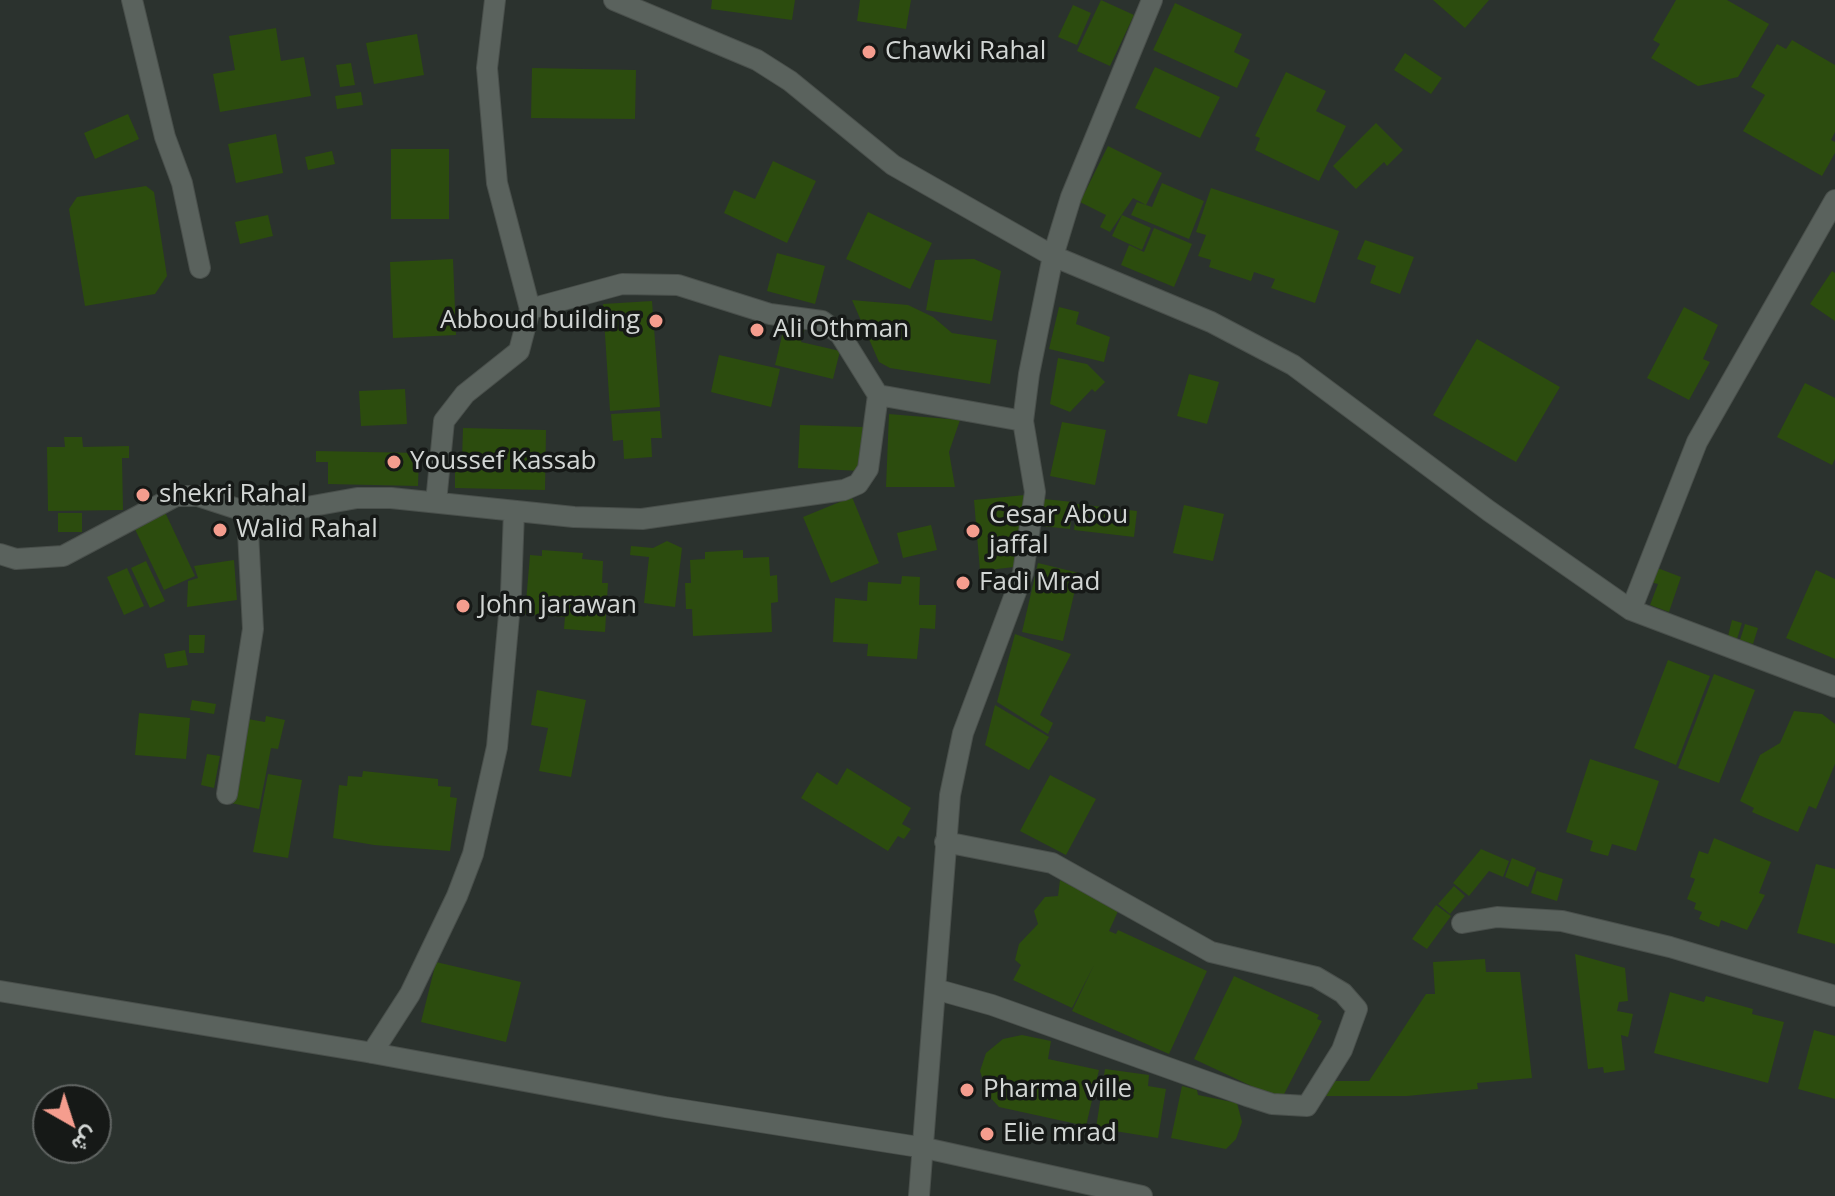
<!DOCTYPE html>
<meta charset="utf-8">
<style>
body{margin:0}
#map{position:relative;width:1835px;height:1196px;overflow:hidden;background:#2b322e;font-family:"Open Sans",Vazirmatn,sans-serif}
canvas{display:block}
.north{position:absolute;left:32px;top:1084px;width:80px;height:80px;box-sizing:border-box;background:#161917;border:2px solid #616563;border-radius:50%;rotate:141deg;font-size:22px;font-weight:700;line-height:32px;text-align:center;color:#d2d6d4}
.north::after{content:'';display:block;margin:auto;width:28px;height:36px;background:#f59d8e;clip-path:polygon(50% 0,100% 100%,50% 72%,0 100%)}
</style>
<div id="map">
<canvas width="1835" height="1196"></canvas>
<div class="north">ش</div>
</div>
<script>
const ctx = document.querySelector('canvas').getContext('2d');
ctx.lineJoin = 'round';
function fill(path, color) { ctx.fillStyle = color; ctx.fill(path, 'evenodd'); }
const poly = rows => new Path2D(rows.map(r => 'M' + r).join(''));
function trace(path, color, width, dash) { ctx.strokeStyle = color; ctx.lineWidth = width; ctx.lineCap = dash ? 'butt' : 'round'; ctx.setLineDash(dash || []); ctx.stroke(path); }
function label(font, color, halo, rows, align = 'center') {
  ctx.font = font + ' "Open Sans",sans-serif'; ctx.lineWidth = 7; ctx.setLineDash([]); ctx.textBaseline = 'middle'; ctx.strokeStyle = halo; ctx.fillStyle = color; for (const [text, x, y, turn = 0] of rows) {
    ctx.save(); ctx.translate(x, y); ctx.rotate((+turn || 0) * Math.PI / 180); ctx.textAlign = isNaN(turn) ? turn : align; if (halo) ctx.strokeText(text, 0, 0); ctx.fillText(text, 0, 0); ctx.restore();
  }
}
fill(poly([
 [712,0,795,0,792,20,711,9],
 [860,0,911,0,906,29,857,21],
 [1101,0,1134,15,1110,66,1077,51],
 [1433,0,1489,0,1465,28],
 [1676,0,1727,0,1769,24,1738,77,1698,86,1651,58,1660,44,1653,40],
 [1175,3,1242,34,1234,52,1250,60,1237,88,1153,50],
 [1073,5,1091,13,1077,45,1058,37],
 [276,28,281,61,304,57,311,96,220,112,213,74,235,70,229,36],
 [417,34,424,75,374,84,366,43],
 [1792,40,1835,65,1835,132,1831,140,1835,142,1835,153,1822,176,1743,131,1765,95,1751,87,1777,44,1786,49],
 [1405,53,1442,78,1431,94,1394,70],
 [351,63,355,85,340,87,336,65],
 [1155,67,1220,97,1200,138,1135,108],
 [532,68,636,70,635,119,531,118],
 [1286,72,1326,91,1316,111,1346,126,1319,181,1255,150,1260,138,1255,136],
 [361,92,363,105,337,109,335,96],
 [128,114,139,139,95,159,84,133],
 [1376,123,1403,150,1387,166,1384,162,1356,189,1333,166],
 [276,134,283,173,236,183,228,144],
 [1108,146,1162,173,1146,205,1133,198,1110,232,1100,227,1106,215,1080,202],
 [391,149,449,149,449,219,391,219],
 [332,151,335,164,308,170,305,157],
 [773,161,816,181,787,243,724,213,734,190,755,199],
 [1162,183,1204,201,1189,239,1131,215,1137,202,1152,207],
 [146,186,154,192,167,276,155,294,85,306,69,209,77,197],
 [1211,188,1339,231,1315,303,1271,288,1275,279,1254,272,1251,281,1209,267,1211,260,1198,256,1206,235,1196,232],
 [868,212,932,243,910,289,846,259],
 [268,215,273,236,240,244,235,222],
 [1122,215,1151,228,1142,250,1112,236],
 [1154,228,1192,244,1174,287,1121,265,1129,245,1144,252],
 [1365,240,1414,257,1400,294,1370,283,1376,266,1357,259],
 [777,253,825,266,815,304,767,291],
 [453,259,456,335,393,338,390,262],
 [974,259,1001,271,992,321,926,310,935,260],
 [1832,271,1835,273,1835,321,1810,304],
 [852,300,908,305,933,317,952,333,997,340,990,384,890,368,879,362],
 [652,301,660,407,610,411,603,304],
 [1059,307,1079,312,1076,324,1110,337,1104,362,1049,349],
 [1684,307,1718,325,1703,359,1710,362,1689,400,1647,378],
 [785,323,805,328,801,342,840,351,833,379,775,365],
 [1477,339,1560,387,1516,462,1433,415],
 [719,355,780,369,771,407,711,392],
 [1058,358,1087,364,1105,382,1095,392,1092,389,1070,412,1050,404],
 [1189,374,1219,382,1207,424,1177,416],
 [1805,383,1835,398,1835,459,1832,465,1777,437],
 [405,389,407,424,361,426,359,391],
 [660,411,662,438,651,438,652,457,624,459,623,440,613,441,611,414],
 [889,414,960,420,949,452,955,487,886,487],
 [1062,422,1106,430,1095,485,1050,476],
 [800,425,863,427,861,471,798,468],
 [463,428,546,430,545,490,455,488,455,459,462,459],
 [64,437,82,437,83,447,129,446,129,458,122,458,123,510,48,511,47,447,65,447],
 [316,451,419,453,418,486,328,484,328,462,316,462],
 [1025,495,1014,567,980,571,974,500],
 [852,497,879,563,831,583,803,517],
 [1044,499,1073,502,1070,529,1041,526],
 [1077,504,1137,511,1134,537,1074,530],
 [1184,505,1224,514,1213,561,1173,553],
 [164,510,195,576,164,590,133,525],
 [58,513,82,513,82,532,58,532],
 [931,525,937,550,903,558,897,533],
 [667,541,682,548,675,607,644,603,649,557,630,555,631,546,653,548],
 [542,550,583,553,582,559,603,561,602,583,608,583,605,632,564,629,565,617,525,614,530,555,542,556],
 [743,550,743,558,769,557,770,576,777,575,778,602,771,603,772,632,693,636,692,609,686,609,685,583,691,583,690,560,705,559,705,552],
 [234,560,237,600,187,607,188,581,198,578,194,566],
 [146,561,165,601,150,608,131,568],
 [1038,563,1079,573,1063,641,1022,632],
 [1655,567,1681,577,1669,612,1650,605,1658,584,1650,582],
 [127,568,144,606,124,615,107,577],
 [1816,570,1835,579,1835,659,1786,638],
 [902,576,920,577,919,605,936,605,935,629,920,628,917,659,867,656,868,644,833,642,835,598,867,601,868,582,901,584],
 [1732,620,1742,623,1737,639,1728,636],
 [1745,624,1758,628,1753,644,1740,640],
 [1015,634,1071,654,1040,715,1053,723,1048,734,997,702],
 [189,635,205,635,204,653,189,653],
 [185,650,188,665,167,668,164,654],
 [1668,660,1710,676,1676,765,1634,748],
 [1714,674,1755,690,1719,783,1678,768],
 [537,690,586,700,571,777,539,771,548,728,531,725],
 [192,700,216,704,214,714,190,710],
 [995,705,1049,737,1029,770,985,745],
 [1794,711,1822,714,1835,724,1835,764,1816,809,1809,806,1798,832,1752,812,1754,808,1740,801,1760,755,1780,743],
 [139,713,190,718,186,759,135,755],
 [266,716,285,720,278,749,271,748,259,809,231,803,248,719,265,722],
 [207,754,220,756,214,788,201,785],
 [1590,759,1659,781,1636,851,1612,844,1608,856,1590,851,1593,841,1566,832],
 [847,768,911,808,902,824,911,829,904,839,898,836,888,851,801,798,817,772,837,785],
 [363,771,438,779,438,786,451,787,450,797,457,798,450,851,374,845,333,838,339,785,347,786,348,776,362,777],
 [268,774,302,780,288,858,253,852],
 [1050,775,1096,799,1066,855,1020,831],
 [1714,838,1771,862,1759,893,1765,895,1747,930,1721,920,1719,927,1699,919,1702,912,1694,909,1696,903,1687,899,1695,879,1690,877,1699,851,1708,854],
 [1481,849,1509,861,1503,877,1489,871,1469,896,1453,883],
 [1512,858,1536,868,1528,887,1505,877],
 [1816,864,1835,869,1835,944,1797,933],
 [1537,871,1563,879,1557,901,1531,893],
 [1060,880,1119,909,1109,931,1116,934,1118,930,1207,971,1169,1054,1072,1011,1094,965,1072,1008,1013,980,1021,965,1015,960,1019,944,1038,924,1034,911,1045,897,1058,896],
 [1454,886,1465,896,1450,914,1438,904],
 [1436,905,1451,916,1427,949,1412,939],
 [1575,954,1625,968,1628,1001,1619,1002,1617,1011,1633,1014,1628,1037,1621,1035,1625,1070,1604,1073,1603,1067,1588,1069],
 [1485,959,1486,972,1520,972,1532,1078,1477,1083,1478,1089,1407,1096,1324,1096,1326,1081,1369,1081,1426,994,1435,994,1433,962],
 [436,962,521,982,506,1042,421,1022],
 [1234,976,1319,1015,1317,1019,1322,1021,1281,1100,1194,1059],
 [1670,992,1704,1002,1706,996,1753,1009,1752,1014,1784,1022,1768,1083,1654,1053],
 [1814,1030,1835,1036,1835,1099,1798,1089],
 [1022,1035,1051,1041,1048,1059,1099,1070,1086,1126,999,1107,988,1095,980,1071,986,1053,1003,1039],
 [1105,1069,1149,1075,1148,1086,1166,1089,1158,1138,1096,1128],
 [1182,1086,1197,1090,1198,1095,1237,1103,1242,1122,1236,1139,1226,1149,1171,1138]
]), '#2c4c0e');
const minor = poly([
 [132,0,165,137,182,183,200,268],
 [495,0,487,68,497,183,530,309],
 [614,0,757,60,790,81,893,165,1053,256,1211,322,1293,365,1489,511,1631,610,1835,687],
 [436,502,444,421,465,394,519,351,530,309,622,284,678,285,770,314,822,321,840,334,878,395,1023,421],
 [0,554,16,559,63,556,176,496,198,496,247,512,279,512,357,498,391,498,574,517,642,519,844,490,858,484,868,469,878,395],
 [1631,610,1697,442,1835,200],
 [227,794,253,629,247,512],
 [1462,923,1497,917,1562,921,1670,947,1835,996],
 [935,989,992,1005,1247,1096,1272,1104,1307,1106,1342,1050,1357,1009,1343,993,1316,977,1211,952,1052,863,945,842],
 [0,991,367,1052,665,1107,925,1148,1142,1196],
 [372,1053,410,994,457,896,473,854,497,747,511,593,514,511],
 [919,1196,950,795,963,733,1023,573,1035,492,1023,421,1029,374,1053,256,1071,197,1152,0]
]);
trace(minor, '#494f4b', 22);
trace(minor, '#5a625d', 20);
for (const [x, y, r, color] of [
 [869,52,8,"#f59d8e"],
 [656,321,8,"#f59d8e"],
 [757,330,8,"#f59d8e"],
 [394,462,8,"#f59d8e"],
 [143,495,8,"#f59d8e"],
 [220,530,8,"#f59d8e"],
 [973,531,8,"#f59d8e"],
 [963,583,8,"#f59d8e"],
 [463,606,8,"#f59d8e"],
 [967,1090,8,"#f59d8e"],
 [987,1134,8,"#f59d8e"]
]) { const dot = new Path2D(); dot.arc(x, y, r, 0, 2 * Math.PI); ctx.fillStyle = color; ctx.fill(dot); trace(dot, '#161917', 3); }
label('26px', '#d2d6d4', '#161917', [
 ["Chawki Rahal",885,52],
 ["Abboud building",640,321,"right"],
 ["Ali Othman",773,330],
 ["Youssef Kassab",410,462],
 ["shekri Rahal",159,495],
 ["Cesar Abou",989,516],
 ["jaffal",989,546],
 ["Walid Rahal",236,530],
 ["Fadi Mrad",979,583],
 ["John jarawan",479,606],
 ["Pharma ville",983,1090],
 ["Elie mrad",1003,1134]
], 'left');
</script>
